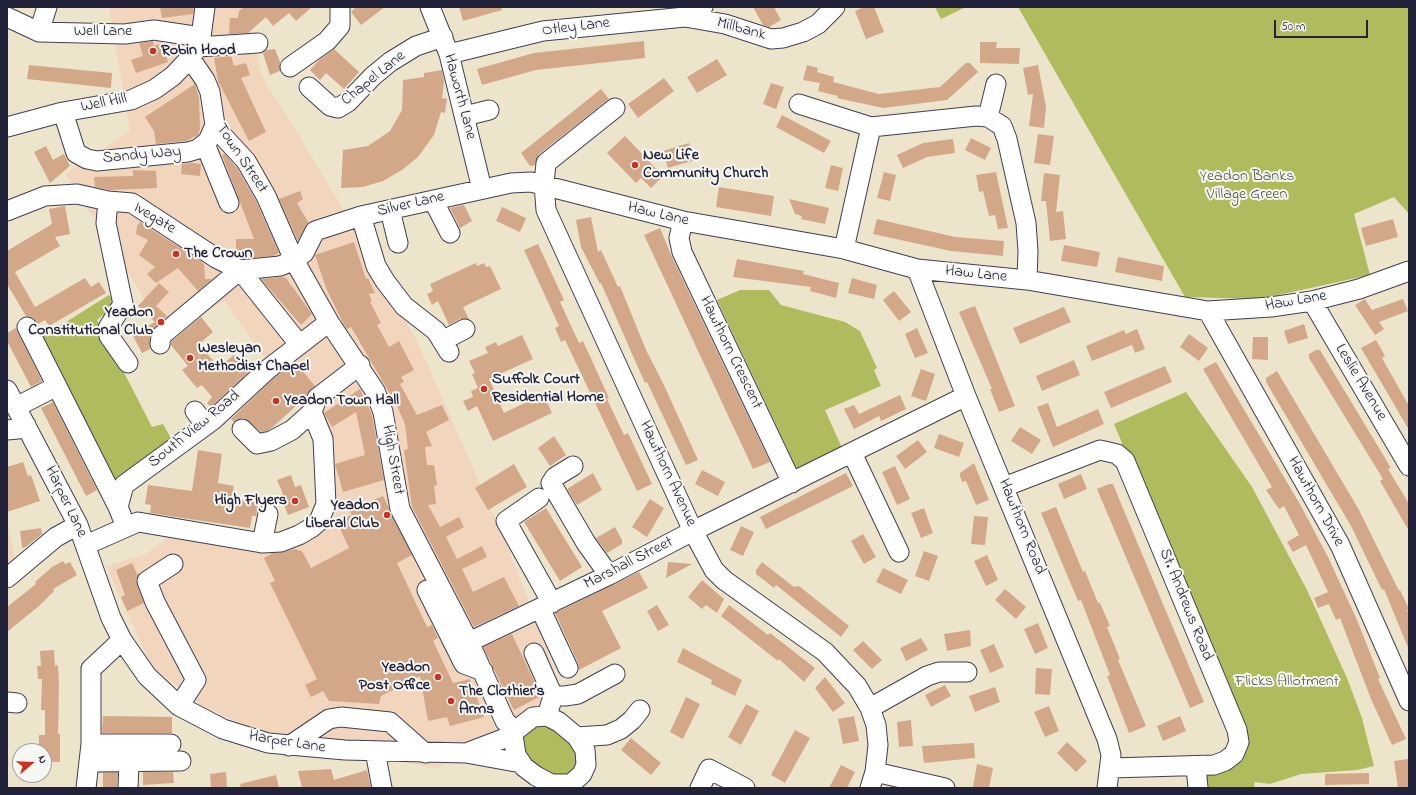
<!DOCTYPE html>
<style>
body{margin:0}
#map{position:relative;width:1416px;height:795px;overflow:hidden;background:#ede5cb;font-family:"Indie Flower",sans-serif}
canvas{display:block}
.frame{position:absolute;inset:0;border:8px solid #22223b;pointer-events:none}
.north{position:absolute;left:12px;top:743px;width:40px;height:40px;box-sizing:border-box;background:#f6f6f2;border:1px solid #a1a1a9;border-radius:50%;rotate:71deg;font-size:11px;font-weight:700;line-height:16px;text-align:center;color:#22223b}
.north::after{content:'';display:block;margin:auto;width:14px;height:18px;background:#c8321e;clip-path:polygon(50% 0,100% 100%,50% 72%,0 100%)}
.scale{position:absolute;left:1274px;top:20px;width:94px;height:18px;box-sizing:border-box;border:2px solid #22223b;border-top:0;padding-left:5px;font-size:12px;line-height:14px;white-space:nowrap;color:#22223b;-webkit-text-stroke:3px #f6f6f2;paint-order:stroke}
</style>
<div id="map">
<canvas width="1416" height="795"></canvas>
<div class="frame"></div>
<div class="north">N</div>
<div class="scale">50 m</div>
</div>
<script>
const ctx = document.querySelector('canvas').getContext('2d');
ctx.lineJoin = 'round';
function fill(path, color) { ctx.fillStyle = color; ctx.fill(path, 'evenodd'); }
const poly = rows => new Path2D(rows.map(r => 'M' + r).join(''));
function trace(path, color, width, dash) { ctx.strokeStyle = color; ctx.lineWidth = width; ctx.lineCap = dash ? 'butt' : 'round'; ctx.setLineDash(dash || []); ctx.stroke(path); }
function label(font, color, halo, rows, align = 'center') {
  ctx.font = font + ' "Indie Flower",sans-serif'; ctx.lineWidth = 4; ctx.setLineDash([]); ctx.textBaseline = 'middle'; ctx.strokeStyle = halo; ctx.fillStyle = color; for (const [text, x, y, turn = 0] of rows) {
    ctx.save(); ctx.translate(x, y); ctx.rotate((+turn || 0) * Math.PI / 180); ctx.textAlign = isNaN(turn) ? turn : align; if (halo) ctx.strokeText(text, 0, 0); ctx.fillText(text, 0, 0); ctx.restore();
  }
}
fill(poly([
 [109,7,246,7,262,76,333,192,418,343,510,552,563,693,504,731,437,769,264,734,202,706,151,665,106,566,146,554,172,534,268,551,336,517,327,444,224,301,167,335,66,174,130,131],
 [7,523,16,560,7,568]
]), '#f1d5bd');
fill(poly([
 [935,7,966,7,941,19],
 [1018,7,1409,7,1409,214,1394,197,1354,214,1370,275,1260,299,1185,297],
 [740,290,769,290,781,305,845,322,860,331,877,368,874,370,881,386,825,410,842,448,797,469,717,300],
 [109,295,116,305,97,320,152,427,163,424,172,440,113,486,39,339],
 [1186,392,1252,487,1307,590,1347,678,1362,718,1374,766,1357,770,1301,774,1270,784,1255,782,1254,788,1203,788,1204,781,1208,775,1233,766,1243,759,1246,751,1244,726,1117,454,1122,443,1114,424],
 [544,725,550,727,573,745,577,752,577,768,565,777,549,776,526,755,522,748,523,736,531,727]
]), '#b0bb5d');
fill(poly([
 [160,7,194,7,193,14,162,18],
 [244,7,312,7,296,21,289,13,273,26,266,17,248,33,229,34,230,18,238,18,239,11],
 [356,7,385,7,361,25,351,12],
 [459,7,501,7,502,10,463,21],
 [753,7,774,7,781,20,769,27,763,25],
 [864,7,874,7,884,32,866,39,855,11],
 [153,41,154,46,162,43,168,62,136,73,131,60,143,56,139,43],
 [644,41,645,58,536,70,482,85,477,69,534,53],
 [980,42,997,42,996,48,1020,48,1019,64,980,63],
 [275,49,280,62,280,71,270,75,263,53,266,50],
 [334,49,359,72,344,89,326,73,320,80,310,70,319,60],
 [231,56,234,66,246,63,250,75,241,78,266,132,249,141,218,81,214,58],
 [717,59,727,75,697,93,687,77],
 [966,63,970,63,978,72,947,100,883,108,837,98,838,96,818,91,820,83,803,80,807,65,818,68,817,72,834,77,833,82,879,94,940,87],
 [29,65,112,73,111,88,27,79],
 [1038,65,1046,107,1044,128,1029,126,1033,94,1028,95,1023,68],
 [442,70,444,82,442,98,447,99,445,113,441,112,434,135,418,157,402,170,383,181,363,187,341,188,343,150,368,146,390,131,402,110,403,80,424,77,424,73],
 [664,78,674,91,638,118,628,104],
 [771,83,784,87,776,109,763,104],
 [195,84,199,98,200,129,198,135,186,141,156,144,154,131,145,117],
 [601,89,609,99,539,154,535,165,530,166,521,153],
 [782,115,831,141,824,153,776,127],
 [1038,134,1054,136,1050,165,1034,163],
 [625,136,663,176,651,188,641,178,636,183,607,153],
 [971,138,991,148,985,160,965,150],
 [953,139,955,153,927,157,903,168,897,155,923,143],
 [689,143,695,160,668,168,663,151],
 [46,146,53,160,64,154,70,166,50,183,34,152],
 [225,154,237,168,256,201,279,253,273,256,242,259,236,256,236,239,254,239,222,155],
 [191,163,201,164,200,176,181,174,182,164],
 [831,165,843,168,838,191,825,188],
 [133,170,156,171,157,188,110,190,95,187,94,177,133,176],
 [884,172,896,175,890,201,877,198],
 [996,172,1008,228,998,229,995,215,989,216,983,191,979,192,976,175],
 [1044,173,1060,175,1056,212,1063,211,1066,239,1050,241,1046,201,1041,201],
 [719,187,774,196,771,216,716,207],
 [300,191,303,199,297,203,308,222,298,241,279,199],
 [789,199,829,208,825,224,801,219,802,216,795,214],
 [464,205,472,221,460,228,450,208],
 [65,206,70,234,55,237,60,246,15,272,35,307,85,278,91,287,99,282,106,293,49,326,45,320,38,324,33,318,26,316,7,284,7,251,52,224,49,209],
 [502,207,526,218,520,232,496,221],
 [591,217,598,252,601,250,618,287,620,286,646,350,663,383,698,460,686,465,647,382,645,383,633,356,601,283,600,284,581,247,576,220],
 [877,219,955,237,1004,241,1003,256,951,251,873,234],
 [1393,219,1398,237,1366,246,1361,228],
 [140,222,202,262,204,264,205,279,212,279,198,291,178,268,156,283,147,274,155,267,139,255,148,240,136,234,137,226],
 [660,228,672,257,770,462,753,469,644,235],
 [354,242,366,279,368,278,375,293,369,294,372,302,370,302,381,323,377,325,389,347,399,341,414,370,401,377,404,382,400,384,417,415,442,405,449,420,426,432,432,446,425,447,427,465,434,465,437,485,434,486,436,504,428,505,440,527,459,517,464,527,446,537,457,559,482,546,487,557,462,569,473,592,504,577,519,606,474,627,412,507,404,450,408,449,405,424,397,406,351,327,347,329,343,323,326,288,315,255],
 [538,244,564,300,560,302,579,343,583,341,609,398,607,399,624,435,628,433,652,484,637,491,565,340,561,342,555,328,559,326,524,250],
 [1064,245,1100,252,1097,267,1061,261],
 [1118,257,1164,266,1162,281,1115,272],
 [737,259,804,271,803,274,839,283,836,298,810,291,811,287,733,277],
 [476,263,477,266,484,263,486,267,490,266,501,289,463,307,469,319,460,319,449,325,438,301,432,305,427,294,433,291,430,284],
 [281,277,286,278,312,314,301,325,261,279],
 [852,278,877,285,874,299,848,293],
 [159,283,169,292,156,306,167,316,154,328,150,335,150,349,142,353,132,334,155,322,138,306],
 [894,291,911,312,899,321,883,300],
 [1365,299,1372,310,1403,299,1408,311,1379,322,1384,329,1375,335,1355,305],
 [975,306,1015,406,999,412,990,389,992,389,959,312],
 [1064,307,1071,322,1020,344,1013,328],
 [201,317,213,332,199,344,209,356,219,367,234,355,248,373,211,407,207,403,212,397,202,385,197,388,182,370,188,366,171,345,171,342],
 [1304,324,1308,338,1288,344,1284,331],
 [16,328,42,381,31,387,7,341,7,333],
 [917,328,928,353,915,358,905,334],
 [1137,329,1145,349,1135,353,1132,345,1092,361,1086,346,1124,330,1126,334],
 [1189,334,1208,348,1199,361,1180,347],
 [522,335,533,359,489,379,504,413,543,394,552,413,493,441,477,406,468,411,463,401,473,397,471,391,478,388,472,374,475,373,469,361,488,353,485,347,496,342,498,346],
 [1253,337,1268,337,1268,360,1252,359],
 [1376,340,1385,356,1382,358,1409,406,1409,430,1361,348],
 [1316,350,1320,350,1391,468,1388,469,1409,504,1409,531,1380,481,1383,479,1309,358,1309,354],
 [1074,360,1080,375,1042,391,1036,376],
 [295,362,315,386,307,394,303,406,297,405,273,427,267,431,261,432,244,418,239,419,234,422,231,419,275,377],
 [1216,362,1301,506,1329,559,1357,620,1380,678,1378,679,1406,739,1392,745,1371,699,1340,618,1336,620,1329,604,1318,608,1314,598,1328,592,1306,545,1293,552,1287,542,1299,535,1284,506,1279,509,1266,490,1272,487,1203,369],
 [1165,366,1172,382,1111,408,1104,392],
 [921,369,935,374,926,401,911,396],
 [1277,371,1359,510,1399,591,1400,590,1409,609,1407,610,1409,616,1409,650,1384,589,1382,590,1351,526,1266,382,1266,378],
 [360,389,372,415,384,480,343,492,335,464,365,455,356,412,332,427,324,413],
 [900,395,906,409,881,421,879,416,854,429,844,409,854,405,859,414],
 [53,402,97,490,86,496,41,408],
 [1048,403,1057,427,1098,409,1104,424,1053,447,1037,407],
 [1020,427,1041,440,1032,454,1011,441],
 [939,434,964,443,959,457,934,448],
 [554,436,566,455,550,466,538,448],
 [918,440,927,452,905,469,896,456],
 [198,450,222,454,218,483,234,486,232,498,259,502,256,516,252,516,250,528,150,513,151,505,145,504,148,485,192,491],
 [23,462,28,476,31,475,40,501,7,512,7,467],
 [974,463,989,500,976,505,966,481,962,482,960,476,960,473],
 [514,464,527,487,488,510,475,488],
 [895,466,910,499,897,505,882,472],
 [702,470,725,482,718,496,695,484],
 [593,473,602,490,577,505,567,489],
 [846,473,853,486,766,529,760,517],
 [1081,474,1087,489,1064,499,1058,484],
 [291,475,295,487,301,485,309,507,288,515,280,495,283,494,277,480],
 [1109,484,1113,484,1122,506,1204,702,1190,708,1097,489],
 [383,496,412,555,397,563,427,627,432,625,438,638,433,641,453,683,470,679,484,717,450,726,447,717,428,721,420,676,381,696,379,704,329,701,323,691,311,697,305,685,317,679,270,583,275,581,264,558,273,553,285,552,294,549,302,551,311,568,349,548,337,522,352,515,349,510],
 [650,499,664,508,647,537,632,527],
 [1056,507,1083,572,1085,571,1098,603,1100,603,1110,626,1107,627,1120,659,1118,660,1146,726,1129,733,1107,676,1110,675,1081,600,1078,601,1041,513],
 [546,508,582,567,560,581,524,522],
 [924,508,933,533,921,538,911,513],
 [974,516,988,517,985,545,971,544],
 [741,526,754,532,743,556,730,550],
 [615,527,622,540,622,544,607,553,596,538],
 [41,528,42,534,26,547,22,548,20,531],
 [863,534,876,557,864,564,851,541],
 [924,551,938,556,929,581,915,576],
 [987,555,998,580,986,586,974,561],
 [63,561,65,564,70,562,77,575,53,589,54,591,39,606,7,632,7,607,36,584,35,582,52,567],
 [668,562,692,564,666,578],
 [762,562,794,587,799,586,849,626,841,637,776,585,774,588,756,574,756,570],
 [132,563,137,574,140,573,136,580,144,603,127,611,121,597,125,595,116,570],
 [883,568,908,580,901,594,876,582],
 [639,572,648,588,602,611,621,648,579,670,578,663,555,613],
 [702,580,724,599,717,613,706,605,702,609,688,597],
 [1005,589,1026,607,1016,619,995,600],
 [657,605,669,625,658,631,647,611],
 [729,605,768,635,770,633,815,668,804,682,779,659,778,661,721,616],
 [1038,623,1048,648,1035,654,1024,629],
 [970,630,971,646,947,651,944,634],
 [512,634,541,696,514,710,483,647],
 [921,638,928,650,906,661,900,648],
 [863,641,882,660,872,669,853,650],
 [994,644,1004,667,990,673,980,650],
 [683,648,742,680,735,696,711,684,712,680,677,662],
 [54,650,55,666,58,665,59,684,58,734,60,734,60,762,44,762,44,751,39,751,39,735,45,735,45,710,41,710,42,679,38,679,37,666,41,666,40,651],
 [1036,668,1052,669,1050,695,1035,694],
 [825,677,845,703,833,712,815,688],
 [945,685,951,696,931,707,925,695],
 [995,687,1000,702,975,712,969,696],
 [686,697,700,704,683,739,670,732],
 [746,704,759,711,741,745,728,737],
 [1049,706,1059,731,1045,737,1034,712],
 [103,716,172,717,172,733,102,733],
 [854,716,859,741,843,744,838,719],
 [1180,716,1186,731,1163,741,1157,726],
 [911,720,913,746,899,747,897,722],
 [795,730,810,738,785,783,771,775],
 [631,738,661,763,651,775,621,750],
 [1067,742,1087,761,1076,772,1057,753],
 [974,743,975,758,924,763,922,746],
 [1408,759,1409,788,1398,788,1394,761],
 [977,764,993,768,989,788,973,787],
 [841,765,855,772,847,788,829,788],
 [331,769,334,780,367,770,371,788,302,788,298,771],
 [143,772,173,772,174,783,143,785],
 [226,772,227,788,211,788,210,774],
 [103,773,118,773,117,788,103,788],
 [1369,773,1369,784,1325,785,1325,774],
 [276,775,279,788,241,788,240,784]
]), '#d2a889');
const minor = poly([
 [430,7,449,54,482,189],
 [7,17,39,32,125,34,154,30,201,37],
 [685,17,725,24,771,39,783,38,803,32,818,24,835,7],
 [39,32,47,7],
 [198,47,258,43],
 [449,54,543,31,685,17,703,7],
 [190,58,205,80,210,92,215,125,222,135,246,161,266,196,294,260,329,322,375,391,383,412,400,509,469,642,505,721,515,731],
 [290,67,327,41,340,26,340,7],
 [309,87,330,106,338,108,348,102,373,76,390,62,416,46,443,37],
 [799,104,871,127],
 [615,108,546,163,544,184,546,210,693,531,714,570,724,580,825,652,857,686,870,708,876,725,878,745,875,772,870,788],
 [63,112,76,153,87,159,97,161,188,152,198,149,208,141,215,125],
 [465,116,489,110],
 [988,117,996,84],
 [7,127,63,112,131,100,155,89,173,76,190,58,198,47,201,37,205,7],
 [205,144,229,203],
 [433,200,450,233],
 [108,201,106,223,123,304,108,328,109,336,128,363],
 [390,210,398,243],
 [7,211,45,196,77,194,108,201,132,203,216,258,240,270,280,266,294,260,304,253,315,231,361,216,511,183,531,182,683,221,844,249,917,269,1027,280,1208,311,1271,307,1312,301,1359,289,1409,271],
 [361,216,376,266,385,281,404,306,436,331,449,352],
 [683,221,679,238,682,252,792,483],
 [844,249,871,127,976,116,988,117,1002,126,1007,139,1026,223,1028,251,1027,280],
 [917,269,966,396,1107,739,1111,755,1107,788],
 [1312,301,1409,466],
 [1208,311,1340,545,1409,701],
 [27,327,118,507],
 [442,341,465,329],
 [160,344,161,336,240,270,299,344],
 [7,390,78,525,111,618,122,640,147,676,179,706,223,729,268,743,345,750,466,753,521,763],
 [16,407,57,386],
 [195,411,205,425],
 [242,429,257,444,271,441,292,430,312,412],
 [7,430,18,429,26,425],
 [852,453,899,552],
 [573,466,555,477,551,483,586,543,609,575],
 [1004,487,1100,450,1117,454,1125,461,1237,730,1239,742,1234,754,1225,761,1214,765,1111,768],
 [539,498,506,521,552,603],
 [126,527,118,507,124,485,213,420,268,369,329,322],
 [262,543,268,514],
 [86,545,138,522,262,543,281,542,299,535,311,528,319,521,326,504,323,439,312,412,317,398,360,365],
 [173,564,147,581,155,602,196,680,179,706],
 [7,578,56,537,78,525],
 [427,590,464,664,483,671],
 [540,608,568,668],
 [469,642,609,575,693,531,966,396],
 [534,653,553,696],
 [7,702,17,703],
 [870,708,927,676,939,672,967,672],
 [547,716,559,722,577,737,585,750,586,765,582,774,571,784,551,784,536,776,524,767,516,755,513,735,515,731,533,717,547,716],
 [547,716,553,696,565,696,578,694,615,674],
 [577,737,607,735,621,729,632,720,640,710],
 [91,744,171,744],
 [289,746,329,719,341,717,390,722,425,753],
 [375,751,382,788],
 [466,753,513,735],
 [90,762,181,761],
 [1196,766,1198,788],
 [875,772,945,788],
 [86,788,91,744,91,669,122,640],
 [128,788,129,763],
 [700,788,709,769,745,788]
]);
trace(minor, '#403f51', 21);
trace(minor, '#fff', 19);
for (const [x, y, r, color] of [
 [153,51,4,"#c8321e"],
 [635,165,4,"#c8321e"],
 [176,254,4,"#c8321e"],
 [161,322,4,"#c8321e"],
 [190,358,4,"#c8321e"],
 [484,389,4,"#c8321e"],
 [276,401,4,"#c8321e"],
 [295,501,4,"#c8321e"],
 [387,515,4,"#c8321e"],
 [438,677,4,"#c8321e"],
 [451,701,4,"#c8321e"]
]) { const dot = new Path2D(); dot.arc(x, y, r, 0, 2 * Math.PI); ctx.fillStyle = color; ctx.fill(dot); trace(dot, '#f6f6f2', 1.5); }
label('16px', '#22223b', '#f6f6f2', [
 ["Otley Lane",576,28,-7],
 ["Millbank",741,30,15],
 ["Well Lane",103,32],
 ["Chapel Lane",374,79,-39],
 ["Haworth Lane",459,97,75],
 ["Well Hill",104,104,-11],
 ["Sandy Way",142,156,-5],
 ["Town Street",241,159,56],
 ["Silver Lane",411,205,-13],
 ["Haw Lane",658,215,13],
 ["Ivegate",154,219,31],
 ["Haw Lane",976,275,6],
 ["Haw Lane",1296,302,-10],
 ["Hawthorn Crescent",730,353,64],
 ["Leslie Avenue",1360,383,59],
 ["South View Road",195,430,-39],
 ["High Street",392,460,80],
 ["Hawthorn Avenue",667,474,65],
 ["Harper Lane",65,502,64],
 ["Hawthorn Drive",1315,502,61],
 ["Hawthorn Road",1021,527,68],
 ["Marshall Street",629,564,-27],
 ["St. Andrews Road",1185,605,68],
 ["Harper Lane",287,743,9]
]);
label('bold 16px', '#22223b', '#f6f6f2', [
 ["Robin Hood",161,51],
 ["New Life",643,156],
 ["Community Church",643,174],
 ["The Crown",184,254],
 ["Yeadon",153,313,"right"],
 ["Constitutional Club",153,331,"right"],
 ["Wesleyan",198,349],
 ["Methodist Chapel",198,367],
 ["Suffolk Court",492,380],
 ["Residential Home",492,398],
 ["Yeadon Town Hall",284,401],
 ["High Flyers",287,501,"right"],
 ["Yeadon",379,506,"right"],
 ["Liberal Club",379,524,"right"],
 ["Yeadon",430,668,"right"],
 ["Post Office",430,686,"right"],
 ["The Clothier's",459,692],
 ["Arms",459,710]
], 'left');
label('16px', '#545847', '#f6f6f2', [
 ["Yeadon Banks",1247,177],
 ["Village Green",1247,195],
 ["Flicks Allotment",1287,682]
]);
</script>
